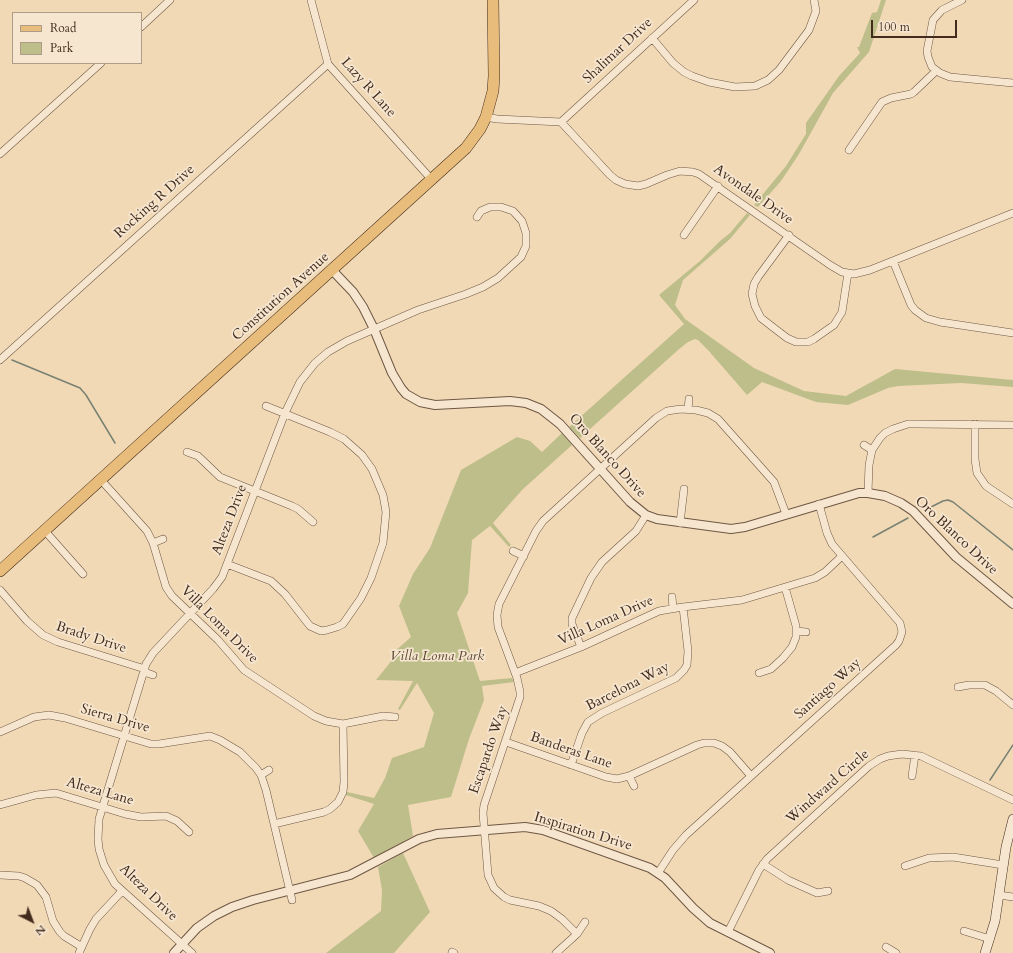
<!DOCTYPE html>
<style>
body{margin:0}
#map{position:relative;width:1013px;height:953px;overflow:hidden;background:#f1d9b6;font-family:Cardo,serif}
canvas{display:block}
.legend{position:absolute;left:12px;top:12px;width:130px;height:52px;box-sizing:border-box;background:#f6e6d0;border:1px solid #ae9c88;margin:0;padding:5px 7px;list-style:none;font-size:12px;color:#432c1d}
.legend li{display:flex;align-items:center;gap:8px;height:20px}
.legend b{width:20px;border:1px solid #ae9c88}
.north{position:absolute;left:12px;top:901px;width:40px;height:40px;-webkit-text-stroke:3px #f6e6d0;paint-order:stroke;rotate:138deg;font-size:11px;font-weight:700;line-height:16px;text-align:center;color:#432c1d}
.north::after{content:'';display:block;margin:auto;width:14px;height:18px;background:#432c1d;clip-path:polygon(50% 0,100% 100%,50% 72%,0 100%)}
.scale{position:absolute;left:871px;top:20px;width:86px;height:18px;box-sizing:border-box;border:2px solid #432c1d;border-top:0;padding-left:5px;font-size:12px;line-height:14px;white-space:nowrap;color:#432c1d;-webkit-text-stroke:3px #f6e6d0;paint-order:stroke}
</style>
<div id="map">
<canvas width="1013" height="953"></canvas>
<ul class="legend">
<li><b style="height:5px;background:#e8bc7b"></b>Road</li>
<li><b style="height:11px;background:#bebe8b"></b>Park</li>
</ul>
<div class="north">N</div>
<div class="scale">100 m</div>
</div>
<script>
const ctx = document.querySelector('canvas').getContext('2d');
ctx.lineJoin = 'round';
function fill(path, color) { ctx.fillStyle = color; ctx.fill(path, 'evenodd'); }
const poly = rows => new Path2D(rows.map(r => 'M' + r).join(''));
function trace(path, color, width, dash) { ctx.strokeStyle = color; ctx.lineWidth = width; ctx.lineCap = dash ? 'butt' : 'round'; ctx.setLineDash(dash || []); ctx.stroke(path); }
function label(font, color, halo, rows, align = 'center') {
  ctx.font = font + ' Cardo,serif'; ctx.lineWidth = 3.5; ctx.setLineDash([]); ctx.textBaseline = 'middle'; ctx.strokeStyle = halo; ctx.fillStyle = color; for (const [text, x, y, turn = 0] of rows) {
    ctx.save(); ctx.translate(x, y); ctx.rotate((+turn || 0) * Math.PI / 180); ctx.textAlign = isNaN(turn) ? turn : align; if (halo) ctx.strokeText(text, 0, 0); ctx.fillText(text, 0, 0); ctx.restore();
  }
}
fill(poly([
 [881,0,886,0,869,52,833,93,799,154,781,181,758,207,754,205,786,166,806,134,806,123,839,76,860,53,857,47,859,47,872,13,877,12],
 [747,213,750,215,730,239,683,280,675,305,685,319,754,368,804,391,846,396,895,369,1013,380,1013,387,961,383,898,386,888,388,848,405,816,402,762,382,747,395,708,350,698,340,695,339,688,342,678,350,580,438,569,427,684,324,659,295,700,261,720,241,730,233],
 [562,433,572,445,522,490,493,523,511,545,509,547,490,526,472,540,468,593,457,613,480,681,512,678,514,682,482,686,484,700,469,739,451,797,408,805,413,836,374,858,358,831,374,804,346,795,347,792,374,798,385,778,392,758,424,747,434,713,417,683,400,710,398,709,413,681,376,680,397,654,394,652,411,637,399,606,413,574,430,548,461,470,517,437,530,441,542,452],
 [403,853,430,912,394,953,326,953,381,911,382,890,378,867]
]), '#bebe8b');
trace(poly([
 [12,360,80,388,86,395,115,443],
 [925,510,943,501,948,500,953,502,1013,550],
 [873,537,908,518],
 [990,780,1013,745]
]), '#788172', 1.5);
const minor = poly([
 [311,0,328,64,432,180],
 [962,0,942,10,933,20,927,51,928,57,932,67,940,73,950,77,1013,83],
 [141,27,170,0],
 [652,38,673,63,684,72,692,76,709,82,735,87,755,86,768,80,779,70,809,30,816,11,814,0],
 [486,117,497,119,561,122,610,175,616,180,625,184,638,186,646,184,667,175,680,171,693,172,699,174,830,265,842,272,854,274,870,270,1013,213],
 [561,122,694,0],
 [849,150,882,102,891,98,911,94,914,92,936,71],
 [0,154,101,63],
 [684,235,718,186],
 [789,235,758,277,754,284,752,294,755,306,761,318,787,338,796,342,808,342,814,339,834,325,842,312,848,273],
 [893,261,911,305,915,310,926,318,940,322,1013,333],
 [0,360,328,64],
 [688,409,689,399],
 [975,424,975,459,977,473,986,486,1013,504],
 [864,445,872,450],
 [187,452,198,456,220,477,292,506,298,509,313,522],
 [101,480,147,531,153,543,166,587,172,596,218,640,244,670,314,716,326,721,343,724,383,716,395,717],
 [868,493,869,465,872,450,880,438,885,433,893,429,908,424,918,424,1013,425],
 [680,523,684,489],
 [45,531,83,574],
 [153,543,163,539],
 [513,551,524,556],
 [227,564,271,581,285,594,310,626,321,631,327,630,337,627,343,624,361,598,371,578,383,543,386,512,383,495,372,469,362,455,344,439,330,432,266,406],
 [0,590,27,621,43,635,58,642,145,669],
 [672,597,673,608],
 [796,631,806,632],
 [581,647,572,624,572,618,591,578,602,562,636,531,646,515],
 [144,672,153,675],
 [515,673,581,647,659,611,683,607,742,600,815,578,825,572,842,556],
 [759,673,771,669,783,658,792,647,796,637,796,626,785,587],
 [958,687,969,685,985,685,996,691,1013,705],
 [0,732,34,717,49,715,65,718,151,744,159,744,210,736,220,740,240,752,256,768,261,775,266,790,292,900],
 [506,742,606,777,617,779,629,776,697,745,704,743,714,743,722,746,730,752,751,776],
 [571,765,582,733,588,722,602,713,676,678,684,670,687,665,688,651,683,607],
 [261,775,269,770],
 [629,776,634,786],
 [912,776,915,755],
 [0,805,36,795,56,793,125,814,141,817,166,816,177,821,189,832],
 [274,824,324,812,330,809,338,802,343,792,344,782,343,724],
 [763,864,788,880,817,893,828,891],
 [905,866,929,858,953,857,1003,865],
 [658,873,673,850,686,835,896,645,899,641,902,632,900,623,832,544,827,533,819,504],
 [0,875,19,876,25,878,37,885,46,897,53,921,60,932,64,936,82,947],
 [999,895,1013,897],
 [964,931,990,939],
 [728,932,759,870,767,859,869,766,880,759,888,756,902,754,921,756,1013,800],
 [577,934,562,919,551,911,539,906,510,900,504,897,494,888,488,875,483,813,484,805,520,697,520,692,517,678,498,627,497,615,499,604,536,531,543,521,656,418,667,411,681,409,696,410,708,413,718,419,774,482,786,514],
 [886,947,896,953],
 [452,952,454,953],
 [79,953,90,929,96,919,122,891],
 [192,953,115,884,104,865,99,849,98,839,99,819,146,664,153,653,213,589,222,577,285,413,300,382,315,363,328,352,347,341,418,310,466,294,483,287,498,278,521,257,526,246,526,233,522,221,513,211,501,207,490,207,481,211,477,217],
 [556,953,577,934,585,922]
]);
const tertiary = poly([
 [332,270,353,292,363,307,374,329,392,373,401,388,406,394,420,402,435,405,510,401,526,403,541,409,560,424,630,502,646,515,657,519,731,529,745,527,859,493,868,493,885,496,901,503,913,511,956,557,1013,604],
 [174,953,197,928,214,916,232,907,253,900,350,875,419,839,437,834,525,827,543,830,650,868,665,878,693,908,710,923,770,953]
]);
const secondary = poly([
 [985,953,995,921,1006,847,1013,819]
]);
const primary = poly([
 [0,571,466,148,480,129,486,117,493,91,494,76,493,0]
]);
trace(minor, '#6e5743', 8);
trace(tertiary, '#6e5743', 10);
trace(secondary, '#432c1d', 10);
trace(primary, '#432c1d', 12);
trace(minor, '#f6e6d0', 7);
trace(tertiary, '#f6e6d0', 8);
trace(secondary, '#f6e6d0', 9);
trace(primary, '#e8bc7b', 11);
label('14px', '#432c1d', '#f6e6d0', [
 ["Shalimar Drive",618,51,-43],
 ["Lazy R Lane",368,88,48],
 ["Avondale Drive",753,195,35],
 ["Rocking R Drive",155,202,-42],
 ["Constitution Avenue",281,297,-42],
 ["Oro Blanco Drive",607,456,48],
 ["Alteza Drive",230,520,-69],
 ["Oro Blanco Drive",956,536,43],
 ["Villa Loma Drive",606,621,-24],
 ["Villa Loma Drive",219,625,45],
 ["Brady Drive",91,638,18],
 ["Barcelona Way",628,687,-27],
 ["Santiago Way",828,689,-42],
 ["Sierra Drive",115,719,16],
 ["Escapardo Way",489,750,-71],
 ["Banderas Lane",571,751,19],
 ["Windward Circle",828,787,-41],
 ["Alteza Lane",100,792,16],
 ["Inspiration Drive",583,832,17],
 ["Alteza Drive",148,893,44]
]);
label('italic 14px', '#5c4933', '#f6e6d0', [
 ["Villa Loma Park",437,657]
]);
</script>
